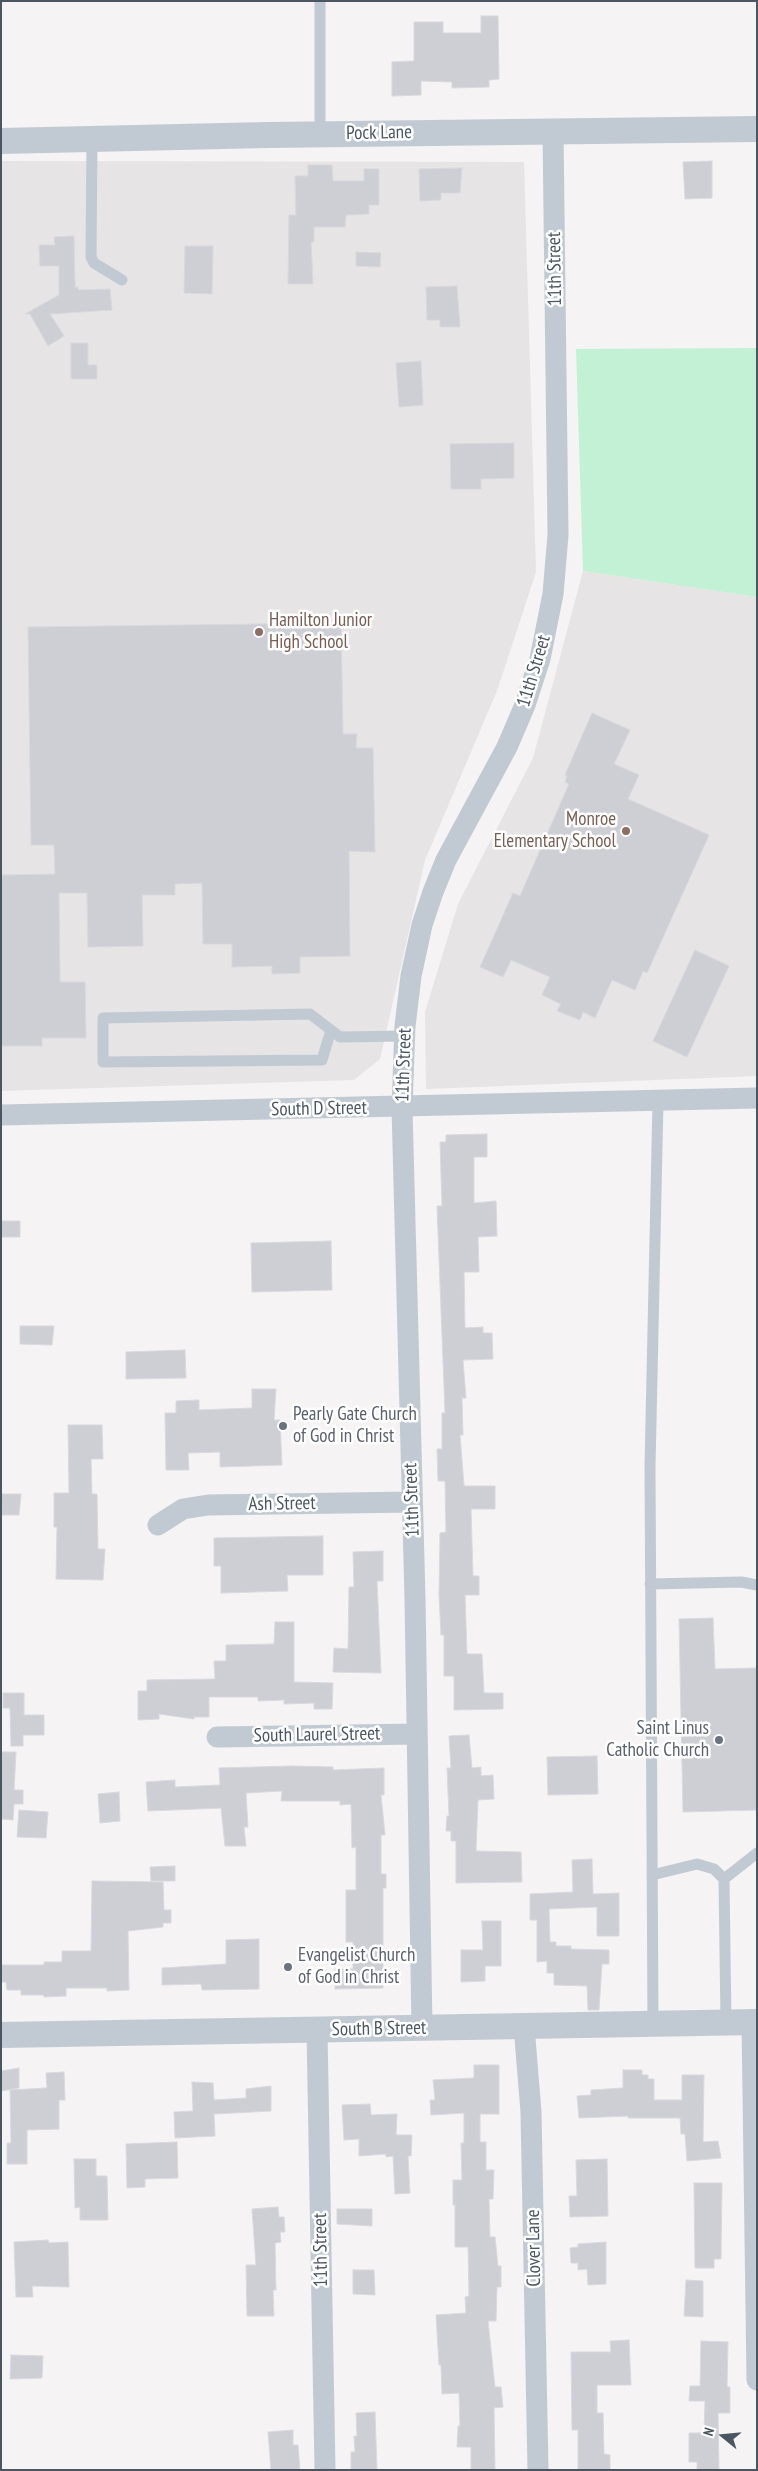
<!DOCTYPE html>
<style>
body{margin:0}
#map{position:relative;width:758px;height:2471px;overflow:hidden;background:#f5f3f3;font-family:"PT Sans Narrow",sans-serif}
canvas{display:block}
.frame{position:absolute;inset:0;border:2px solid #4a5661;pointer-events:none}
.north{position:absolute;left:698px;top:2411px;width:50px;height:50px;-webkit-text-stroke:4px #fff;paint-order:stroke;rotate:287deg;font-size:14px;font-weight:700;line-height:20px;text-align:center;color:#4a5661}
.north::after{content:'';display:block;margin:auto;width:18px;height:22px;background:#4a5661;clip-path:polygon(50% 0,100% 100%,50% 72%,0 100%)}
</style>
<div id="map">
<canvas width="758" height="2471"></canvas>
<div class="frame"></div>
<div class="north">N</div>
</div>
<script>
const ctx = document.querySelector('canvas').getContext('2d');
ctx.lineJoin = 'round';
function fill(path, color) { ctx.fillStyle = color; ctx.fill(path, 'evenodd'); }
const poly = rows => new Path2D(rows.map(r => 'M' + r).join(''));
function trace(path, color, width, dash) { ctx.strokeStyle = color; ctx.lineWidth = width; ctx.lineCap = dash ? 'butt' : 'round'; ctx.setLineDash(dash || []); ctx.stroke(path); }
function label(font, color, halo, rows, align = 'center') {
  ctx.font = font + ' "PT Sans Narrow",sans-serif'; ctx.lineWidth = 5; ctx.setLineDash([]); ctx.textBaseline = 'middle'; ctx.strokeStyle = halo; ctx.fillStyle = color; for (const [text, x, y, turn = 0] of rows) {
    ctx.save(); ctx.translate(x, y); ctx.rotate((+turn || 0) * Math.PI / 180); ctx.textAlign = isNaN(turn) ? turn : align; if (halo) ctx.strokeText(text, 0, 0); ctx.fillText(text, 0, 0); ctx.restore();
  }
}
fill(poly([
 [1,161,524,162,536,572,497,691,425,860,380,1059,354,1080,1,1091],
 [583,571,757,597,757,1076,426,1089,425,1012,458,904,533,758]
]), '#e6e4e5');
fill(poly([
 [757,348,757,597,583,571,576,349]
]), '#c3f1d5');
const building = poly([
 [481,16,498,16,499,79,489,80,489,87,452,88,452,82,421,81,421,95,392,96,392,62,414,61,414,22,443,22,443,33,481,33,481,16],
 [712,161,712,198,685,199,683,162,712,161],
 [308,165,332,165,333,181,364,181,364,169,379,169,379,205,369,205,369,214,346,215,345,227,314,227,314,242,311,242,313,284,288,284,289,215,296,215,295,176,308,176,308,165],
 [462,168,460,193,441,193,441,200,420,201,419,169,462,168],
 [74,236,75,287,78,287,78,290,110,289,112,310,50,314,64,336,48,346,30,314,25,314,59,295,59,266,40,266,39,245,55,245,54,237,74,236],
 [185,246,213,246,212,294,184,293,185,246],
 [356,252,381,253,380,267,356,266,356,252],
 [457,286,460,327,440,327,440,320,427,320,426,287,457,286],
 [71,343,88,343,88,365,97,365,97,379,71,379,71,343],
 [421,361,423,405,399,407,396,363,421,361],
 [514,443,514,478,481,479,481,489,451,489,450,444,514,443],
 [341,623,343,734,357,734,356,748,373,748,375,852,349,851,350,956,300,957,300,973,272,974,272,966,232,967,232,944,203,944,202,883,175,884,175,895,142,895,143,946,88,947,87,893,59,893,60,982,85,982,86,1038,42,1038,42,1046,1,1046,1,875,55,874,54,845,31,845,28,627,341,623],
 [592,713,630,730,614,764,639,775,628,799,709,835,647,973,643,971,635,990,612,980,595,1018,583,1012,580,1020,557,1011,561,1004,542,995,550,977,511,960,503,977,480,967,513,893,520,896,569,784,565,782,567,776,565,775,592,713],
 [695,950,729,966,687,1057,653,1041,695,950],
 [487,1134,487,1157,474,1157,474,1203,496,1201,497,1236,478,1237,479,1272,464,1272,465,1328,483,1327,483,1333,492,1333,493,1359,463,1360,466,1398,462,1398,463,1435,460,1435,464,1486,495,1486,495,1509,471,1509,473,1576,479,1576,479,1595,465,1595,467,1654,482,1654,484,1693,503,1693,503,1709,454,1710,454,1676,444,1676,444,1635,441,1635,439,1595,440,1533,446,1532,445,1481,438,1481,437,1449,442,1449,442,1413,445,1413,437,1206,442,1206,440,1142,446,1142,446,1135,487,1134],
 [1,1221,20,1221,20,1237,1,1237,1,1221],
 [331,1241,332,1290,252,1292,251,1243,331,1241],
 [20,1326,54,1326,52,1345,20,1344,20,1326],
 [185,1350,186,1378,126,1379,126,1352,185,1350],
 [252,1389,276,1389,274,1420,280,1420,282,1465,220,1467,220,1452,188,1453,189,1470,166,1470,165,1413,176,1413,176,1401,199,1400,199,1410,252,1408,252,1389],
 [68,1425,102,1425,103,1459,91,1459,92,1494,97,1494,98,1549,105,1549,103,1580,56,1579,57,1527,54,1527,54,1493,69,1493,68,1425],
 [1,1494,21,1494,19,1515,2,1515,1,1494],
 [323,1536,323,1575,287,1575,288,1591,221,1593,221,1566,214,1566,214,1538,323,1536],
 [383,1551,383,1581,377,1581,381,1673,333,1672,334,1648,348,1649,349,1587,354,1587,353,1552,383,1551],
 [713,1618,715,1669,757,1668,757,1810,683,1812,679,1619,713,1618],
 [275,1622,294,1622,294,1682,333,1683,332,1709,314,1709,314,1703,284,1704,284,1700,258,1701,258,1697,209,1697,209,1717,194,1717,194,1719,159,1714,159,1719,138,1720,138,1691,147,1691,147,1680,215,1679,214,1661,226,1661,226,1645,274,1644,275,1622],
 [3,1693,24,1693,24,1715,44,1715,44,1735,23,1735,23,1746,11,1746,10,1708,3,1708,3,1693],
 [469,1735,472,1768,481,1767,481,1776,493,1775,494,1799,478,1800,476,1851,521,1852,522,1882,456,1883,456,1841,451,1841,451,1831,446,1831,447,1816,449,1816,447,1768,451,1768,449,1736,469,1735],
 [1,1752,16,1752,14,1790,23,1790,23,1804,14,1804,13,1820,1,1819,1,1752],
 [597,1756,598,1794,548,1795,547,1757,597,1756],
 [292,1766,333,1767,333,1770,384,1768,384,1795,381,1795,385,1835,381,1835,381,1874,386,1874,386,1888,383,1888,383,1988,335,1989,335,1969,353,1969,353,1942,346,1942,346,1890,356,1890,356,1847,352,1848,351,1804,340,1805,340,1801,281,1801,282,1791,246,1793,248,1827,244,1827,246,1846,225,1846,221,1808,148,1811,146,1782,175,1780,175,1787,220,1785,219,1768,292,1766],
 [119,1792,120,1821,100,1823,98,1794,119,1792],
 [19,1810,48,1812,46,1838,17,1837,19,1810],
 [592,1859,593,1894,619,1893,619,1936,597,1936,597,1907,549,1909,550,1942,556,1942,556,1946,571,1946,571,1949,609,1950,609,1964,602,1964,599,2010,588,2010,587,1986,554,1985,554,1973,547,1973,547,1961,537,1962,537,1920,530,1920,530,1894,573,1892,572,1860,592,1859],
 [175,1866,175,1881,151,1881,150,1867,175,1866],
 [92,1881,163,1882,164,1910,171,1910,171,1923,163,1923,163,1927,128,1931,129,1990,107,1991,107,1988,66,1988,66,1996,44,1997,44,1995,21,1995,21,1990,7,1990,6,1982,1,1982,1,1965,44,1965,44,1962,62,1962,62,1951,91,1951,92,1881],
 [482,1921,501,1921,501,1966,485,1966,485,1981,461,1982,461,1950,483,1950,482,1921],
 [259,1939,259,1989,202,1990,201,1984,162,1985,162,1968,226,1964,226,1940,259,1939],
 [474,2065,499,2065,499,2114,480,2114,480,2142,486,2142,486,2170,494,2170,493,2199,489,2199,490,2237,495,2237,498,2266,501,2266,501,2287,497,2287,496,2321,488,2321,495,2387,501,2387,503,2407,494,2408,495,2470,471,2470,471,2447,457,2447,458,2426,460,2426,459,2393,442,2394,441,2365,439,2365,436,2315,466,2313,465,2297,469,2296,468,2247,455,2247,455,2205,453,2205,453,2180,462,2180,461,2143,464,2143,464,2113,431,2115,430,2100,435,2100,433,2080,474,2078,474,2065],
 [19,2068,19,2088,1,2091,1,2071,19,2068],
 [623,2070,642,2070,642,2075,648,2075,648,2079,654,2079,654,2100,682,2100,682,2075,704,2075,703,2142,718,2141,721,2158,687,2161,685,2134,681,2134,680,2118,628,2118,628,2116,579,2118,577,2096,591,2095,591,2090,623,2088,623,2070],
 [64,2072,65,2100,59,2100,59,2129,27,2130,27,2164,7,2164,7,2143,11,2143,10,2090,47,2088,46,2073,64,2072],
 [192,2082,213,2083,214,2100,246,2098,246,2089,271,2086,271,2111,214,2114,215,2136,175,2138,174,2112,193,2111,192,2082],
 [370,2104,371,2115,397,2114,396,2135,412,2135,411,2156,408,2156,410,2193,395,2194,393,2156,386,2157,386,2154,359,2156,359,2139,344,2140,342,2105,370,2104],
 [177,2142,178,2178,145,2179,145,2187,127,2188,126,2144,177,2142],
 [74,2159,96,2159,96,2176,107,2176,108,2220,80,2220,80,2207,75,2208,74,2159],
 [607,2159,608,2216,570,2217,569,2196,577,2196,576,2160,607,2159],
 [694,2183,722,2183,721,2259,714,2259,714,2268,695,2268,694,2183],
 [278,2207,279,2217,284,2217,285,2232,280,2232,281,2242,275,2243,276,2290,273,2290,274,2316,247,2316,246,2265,256,2265,252,2209,278,2207],
 [337,2209,372,2209,372,2226,337,2224,337,2209],
 [48,2240,49,2243,68,2242,69,2287,32,2286,33,2297,16,2297,14,2242,48,2240],
 [606,2242,606,2284,588,2285,587,2269,578,2270,578,2263,571,2263,570,2248,578,2247,578,2244,606,2242],
 [353,2270,374,2270,375,2295,353,2294,353,2270],
 [686,2280,703,2281,703,2317,684,2316,686,2280],
 [629,2340,631,2385,597,2385,597,2413,603,2413,604,2454,610,2455,610,2470,578,2470,578,2430,572,2430,571,2352,611,2352,610,2341,629,2340],
 [701,2341,728,2342,727,2387,730,2387,730,2413,718,2413,719,2470,697,2470,697,2462,689,2462,689,2433,704,2433,705,2401,689,2401,690,2386,700,2386,701,2341],
 [11,2355,43,2356,42,2378,10,2379,11,2355],
 [375,2412,377,2470,351,2470,351,2452,355,2452,354,2436,357,2436,356,2413,375,2412],
 [293,2430,293,2445,298,2445,300,2470,271,2470,268,2432,293,2430]
]);
fill(building, '#cdcfd5');
trace(building, '#d7d9de', 1);
trace(poly([
 [320,1,320,134],
 [92,140,91,257,94,263,122,280],
 [331,1030,322,1060,103,1062,103,1018,310,1014,331,1030,340,1037,405,1036],
 [650,1584,741,1582,757,1585],
 [652,1875,697,1864,714,1869,724,1879,726,2022],
 [724,1879,757,1853],
 [653,2024,650,1467,658,1101]
]), '#c1cad2', 11);
trace(poly([
 [1,1115,757,1098],
 [158,1525,183,1509,208,1505,412,1502],
 [217,1737,417,1734],
 [752,2022,757,2380],
 [524,2026,531,2112,538,2470],
 [422,2029,415,1599,402,1108,405,1026,411,976,422,925,433,892,446,860,507,747,525,705,540,659,553,594,558,535,553,131],
 [317,2031,325,2470]
]), '#c1cad2', 21);
trace(poly([
 [1,141,268,135,757,129],
 [1,2035,757,2022]
]), '#c1cad2', 26);
for (const [x, y, r, color] of [
 [259,632,5,"#8d6e63"],
 [626,831,5,"#8d6e63"],
 [283,1426,5,"#6b7280"],
 [719,1740,5,"#6b7280"],
 [288,1967,5,"#6b7280"]
]) { const dot = new Path2D(); dot.arc(x, y, r, 0, 2 * Math.PI); ctx.fillStyle = color; ctx.fill(dot); trace(dot, '#fff', 2); }
label('19px', '#4a5661', '#fff', [
 ["Pock Lane",379,133,-1],
 ["11th Street",555,269,-91],
 ["11th Street",534,671,-73],
 ["11th Street",404,1065,-88],
 ["South D Street",319,1109,-1],
 ["11th Street",412,1500,-92],
 ["Ash Street",282,1504,-1],
 ["South Laurel Street",317,1735,-1],
 ["South B Street",379,2029,-1],
 ["Clover Lane",534,2248,-91],
 ["11th Street",321,2250,-91]
]);
label('19px', '#785e54', '#fff', [
 ["Hamilton Junior",269,621],
 ["High School",269,643],
 ["Monroe",616,820,"right"],
 ["Elementary School",616,842,"right"]
], 'left');
label('19px', '#5b616d', '#fff', [
 ["Pearly Gate Church",293,1415],
 ["of God in Christ",293,1437],
 ["Saint Linus",709,1729,"right"],
 ["Catholic Church",709,1751,"right"],
 ["Evangelist Church",298,1956],
 ["of God in Christ",298,1978]
], 'left');
</script>
